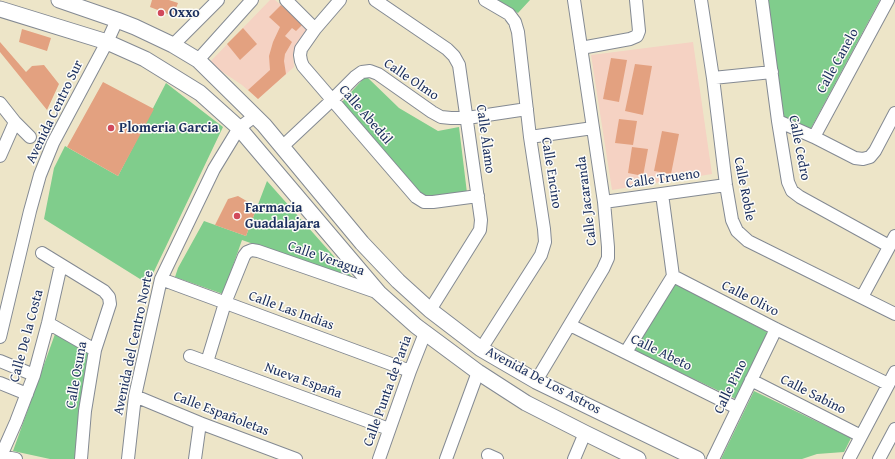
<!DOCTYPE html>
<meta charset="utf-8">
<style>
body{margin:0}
canvas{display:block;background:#ede5c8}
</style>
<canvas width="895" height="459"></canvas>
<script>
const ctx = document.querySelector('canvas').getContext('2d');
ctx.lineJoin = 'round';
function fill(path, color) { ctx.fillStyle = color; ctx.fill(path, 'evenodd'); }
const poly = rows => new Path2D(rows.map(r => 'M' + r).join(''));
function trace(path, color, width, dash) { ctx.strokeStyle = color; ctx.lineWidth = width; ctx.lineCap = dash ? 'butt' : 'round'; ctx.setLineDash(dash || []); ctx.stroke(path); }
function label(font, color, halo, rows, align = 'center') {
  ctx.font = font + ' "Gentium Book Plus",serif'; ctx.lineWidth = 3; ctx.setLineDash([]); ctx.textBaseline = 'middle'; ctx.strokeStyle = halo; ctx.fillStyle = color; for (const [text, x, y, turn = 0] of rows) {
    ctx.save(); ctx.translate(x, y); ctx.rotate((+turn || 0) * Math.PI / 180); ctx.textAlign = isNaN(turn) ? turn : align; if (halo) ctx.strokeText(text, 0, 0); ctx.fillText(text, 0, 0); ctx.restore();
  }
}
fill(poly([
 [270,0,275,0,308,29,296,44,293,55,294,67,258,99,242,85,209,63],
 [693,42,712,174,612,190,591,55]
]), '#f5d2c3');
fill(poly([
 [498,0,530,0,518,13],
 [768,0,880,0,810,130,783,117],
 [366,76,399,108,438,131,459,127,467,193,425,200,341,103],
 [166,83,223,127,148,284,44,219,54,168,65,146,118,176],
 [267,181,354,279,242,240,223,294,175,277,178,268,204,221,246,236],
 [673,282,769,333,736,399,633,350],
 [55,334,90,353,76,459,50,459,13,451],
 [754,391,851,438,844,452,817,454,802,459,721,459]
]), '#80cd8c');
fill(poly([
 [152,0,169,0,178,3,173,16,150,7],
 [281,5,303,24,296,31,292,28,285,36,292,42,285,54,284,61,286,74,258,99,248,90,270,70,269,56,273,42,280,27,269,17],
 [243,28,257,44,240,60,227,44],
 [22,29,51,38,47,51,19,42],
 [0,42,26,72,32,66,44,65,59,84,47,110,0,52],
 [611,58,627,60,619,102,603,99],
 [635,64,652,66,643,115,625,111],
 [103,82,154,109,118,176,67,147],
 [619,119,637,121,633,145,615,143],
 [662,131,679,134,671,174,654,171],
 [632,147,648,149,643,176,628,173],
 [238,196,257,207,246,236,215,225,228,199]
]), '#e3a180');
const minor = poly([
 [286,0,315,29],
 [340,0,315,29,301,49,300,55,301,61,303,66,416,197,424,202,433,202,478,196],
 [375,0,447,49,454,56,459,65,481,220,480,230,430,310],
 [701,0,713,78,726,185,732,220,737,231,748,241,895,314],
 [762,0,778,121,788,182,792,191,800,197,889,246],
 [173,45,218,0],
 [581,48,630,39,637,36,639,31,636,0],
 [198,60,252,0],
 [713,78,772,72],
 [0,103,15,122,30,137],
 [778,121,814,137,855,158,863,159,870,157,875,151,895,113],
 [530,137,593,128],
 [814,137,888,0],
 [283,146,332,100,355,77,362,72,370,71,378,74,432,112,441,117,451,118,467,118,527,109],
 [0,156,15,122],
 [662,194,673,276,776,329,888,384],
 [604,202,726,185],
 [42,253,104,291,109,297,110,304,95,350,85,411,81,459],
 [161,279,410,371],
 [862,297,895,236],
 [48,323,95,350],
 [570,325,737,408],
 [0,337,30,211,40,175,53,143,107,42,117,20],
 [481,349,541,255,545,242,544,229,530,137,518,32,515,22,509,14,485,0],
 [626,352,673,276],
 [190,356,389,429],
 [0,361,34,375],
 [207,362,225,303,244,256,247,252,252,250,258,251,379,293],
 [751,380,861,436],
 [536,381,603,269,608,258,608,247,604,202,574,0],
 [0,383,27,394],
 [135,396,200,423,296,459],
 [488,455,497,459],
 [1,456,16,459],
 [0,458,16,422,34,375,48,323,61,265],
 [128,459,135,396,161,279,214,169,239,128,255,116],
 [195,459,200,423],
 [379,459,410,371,425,333],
 [446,459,478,372],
 [574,459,585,433],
 [713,459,776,329],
 [849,459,895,372],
 [879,459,895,429]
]);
const major = poly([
 [59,0,117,20,135,27,173,45,198,60,264,125,362,243,398,281,430,310,481,349,536,381,697,459],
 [0,9,107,42,145,59,200,93,239,128,379,293,416,326,478,372,526,403,585,433,638,459]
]);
trace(minor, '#848a93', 14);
trace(major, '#848a93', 17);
trace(minor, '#fff', 12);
trace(major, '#fff', 15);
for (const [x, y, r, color] of [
 [161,13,4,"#d1495b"],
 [111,128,4,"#d1495b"],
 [237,216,4,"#d1495b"]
]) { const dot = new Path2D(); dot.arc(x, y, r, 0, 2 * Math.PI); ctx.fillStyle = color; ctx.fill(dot); trace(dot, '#fdfcf7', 1.5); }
label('bold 14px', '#1b2f5e', '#fdfcf7', [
 ["Oxxo",169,13],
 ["Plomeria Garcia",119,128],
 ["Farmacia",245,208],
 ["Guadalajara",245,224]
], 'left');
label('14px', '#1b2f5e', '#fdfcf7', [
 ["Calle Canelo",838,61,-61],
 ["Calle Olmo",411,80,34],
 ["Avenida Centro Sur",55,112,-64],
 ["Calle Abedúl",365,115,49],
 ["Calle Álamo",485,139,82],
 ["Calle Cedro",799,148,79],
 ["Calle Encino",551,173,81],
 ["Calle Trueno",663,179,-8],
 ["Calle Roble",744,189,79],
 ["Calle Jacaranda",587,201,-97],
 ["Calle Veragua",326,259,19],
 ["Calle Olivo",750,299,27],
 ["Calle Las Indias",291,311,20],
 ["Calle De la Costa",27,336,-75],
 ["Avenida del Centro Norte",134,343,-78],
 ["Calle Abeto",661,353,26],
 ["Calle Osuna",77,375,-80],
 ["Nueva España",303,381,20],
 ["Avenida De Los Astros",543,381,28],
 ["Calle Pino",731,387,-64],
 ["Calle Punta de Paria",388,391,-70],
 ["Calle Sabino",813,395,27],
 ["Calle Españoletas",221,414,21]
]);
</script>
